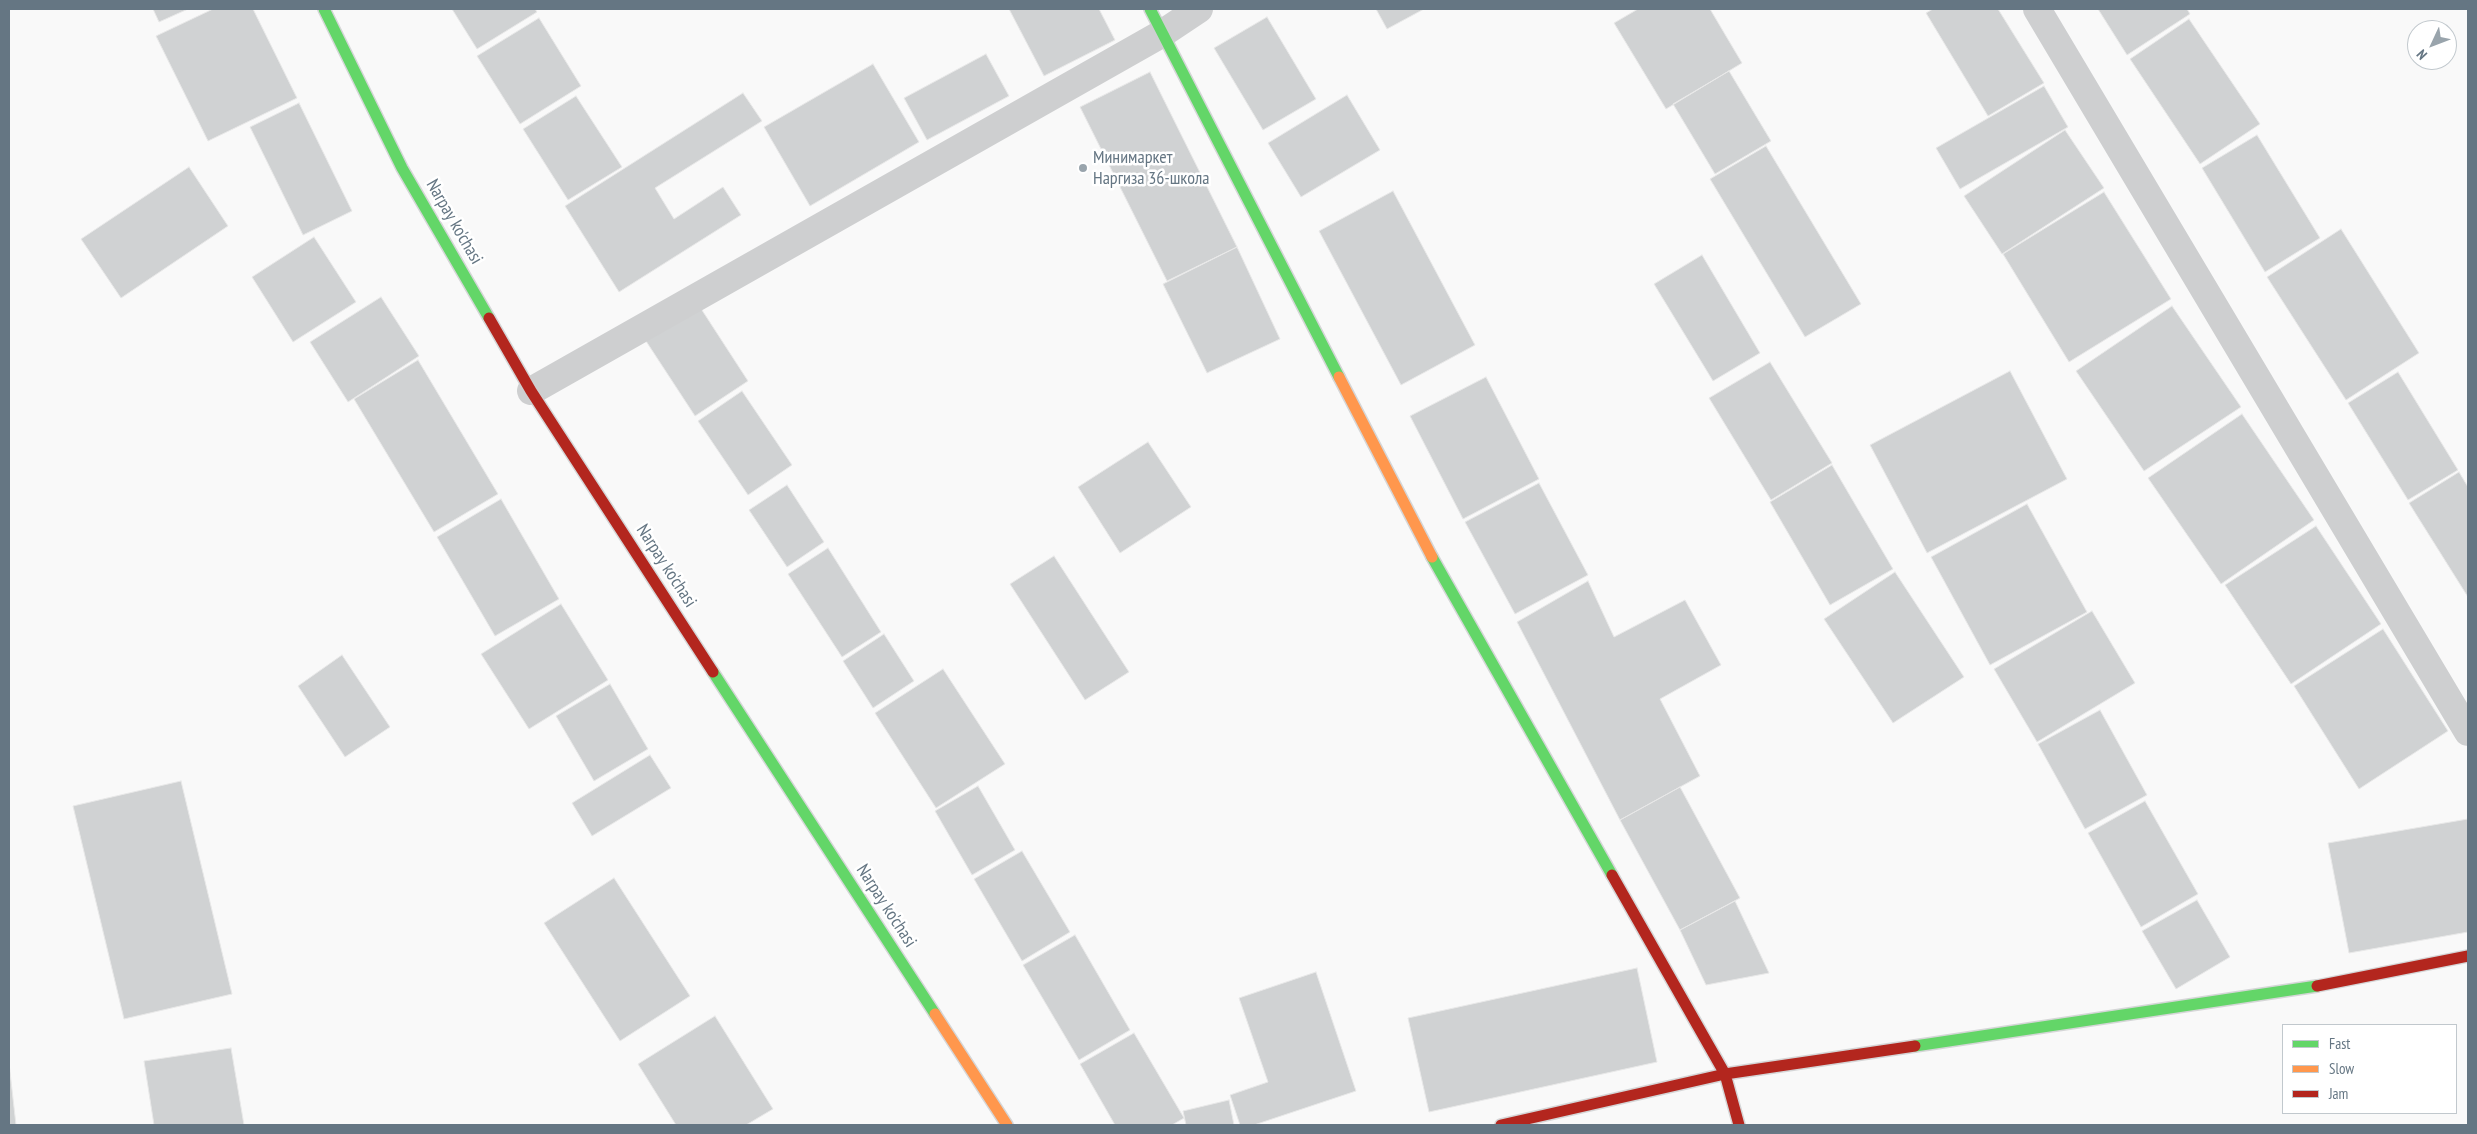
<!DOCTYPE html>
<meta charset="utf-8">
<style>
body{margin:0}
#map{position:relative;width:2477px;height:1134px;overflow:hidden;background:#f9f9f9;font-family:"PT Sans Narrow",sans-serif}
canvas{display:block}
.frame{position:absolute;inset:0;border:10px solid #657683;pointer-events:none}
.legend{position:absolute;left:2282px;top:1024px;width:175px;height:90px;box-sizing:border-box;background:#fff;border:1px solid #c1c8cd;margin:0;padding:6px 9px;list-style:none;font-size:15px;color:#657683}
.legend li{display:flex;align-items:center;gap:10px;height:25px}
.legend b{width:25px;border:1px solid #c1c8cd}
.north{position:absolute;left:2407px;top:20px;width:50px;height:50px;box-sizing:border-box;background:#fff;border:1px solid #c1c8cd;border-radius:50%;rotate:227deg;font-size:14px;font-weight:700;line-height:20px;text-align:center;color:#657683}
.north::after{content:'';display:block;margin:auto;width:18px;height:22px;background:#99a4ac;clip-path:polygon(50% 0,100% 100%,50% 72%,0 100%)}
</style>
<div id="map">
<canvas width="2477" height="1134"></canvas>
<div class="frame"></div>
<ul class="legend">
<li><b style="height:6px;background:#63d668"></b>Fast</li>
<li><b style="height:6px;background:#ff974d"></b>Slow</li>
<li><b style="height:6px;background:#b3261e"></b>Jam</li>
</ul>
<div class="north">N</div>
</div>
<script>
const ctx = document.querySelector('canvas').getContext('2d');
ctx.lineJoin = 'round';
function fill(path, color) { ctx.fillStyle = color; ctx.fill(path, 'evenodd'); }
const poly = rows => new Path2D(rows.map(r => 'M' + r).join(''));
function trace(path, color, width, dash) { ctx.strokeStyle = color; ctx.lineWidth = width; ctx.lineCap = dash ? 'butt' : 'round'; ctx.setLineDash(dash || []); ctx.stroke(path); }
function label(font, color, halo, rows, align = 'center') {
  ctx.font = font + ' "PT Sans Narrow",sans-serif'; ctx.lineWidth = 5; ctx.setLineDash([]); ctx.textBaseline = 'middle'; ctx.strokeStyle = halo; ctx.fillStyle = color; for (const [text, x, y, turn = 0] of rows) {
    ctx.save(); ctx.translate(x, y); ctx.rotate((+turn || 0) * Math.PI / 180); ctx.textAlign = isNaN(turn) ? turn : align; if (halo) ctx.strokeText(text, 0, 0); ctx.fillText(text, 0, 0); ctx.restore();
  }
}
const building = poly([
 [153,9,188,9,159,22,153,9],
 [213,9,253,9,297,98,208,141,156,36,213,9],
 [452,9,535,9,537,12,477,49,452,9],
 [1009,9,1099,9,1115,40,1044,76,1009,9],
 [1376,9,1424,9,1387,29,1376,9],
 [1638,9,1710,9,1742,63,1666,109,1614,23,1638,9],
 [1933,9,1998,9,2044,83,1988,116,1926,13,1933,9],
 [2098,9,2187,9,2190,14,2127,55,2098,9],
 [1267,17,1316,99,1263,130,1214,48,1267,17],
 [539,18,581,86,520,124,477,56,539,18],
 [2189,19,2260,124,2200,164,2130,59,2189,19],
 [986,54,1009,96,927,140,904,98,986,54],
 [873,64,919,142,810,206,764,127,873,64],
 [1729,71,1771,141,1715,174,1673,104,1729,71],
 [1150,72,1237,247,1167,281,1080,107,1150,72],
 [2044,86,2068,127,1960,189,1936,148,2044,86],
 [743,93,762,121,655,188,674,219,723,187,741,215,619,292,565,206,743,93],
 [1347,95,1380,150,1301,197,1268,143,1347,95],
 [576,96,622,167,568,200,523,129,576,96],
 [299,103,352,211,303,235,250,127,299,103],
 [2065,130,2104,188,2002,254,1964,196,2065,130],
 [2257,135,2320,238,2265,272,2202,168,2257,135],
 [1766,146,1861,304,1805,337,1710,179,1766,146],
 [189,167,228,226,121,298,81,239,189,167],
 [1393,191,1475,345,1401,385,1319,231,1393,191],
 [2104,192,2171,299,2069,362,2003,254,2104,192],
 [2341,229,2419,353,2346,400,2267,277,2341,229],
 [314,237,356,302,293,342,252,277,314,237],
 [1237,247,1280,339,1207,373,1163,284,1237,247],
 [1702,255,1760,353,1713,381,1654,284,1702,255],
 [381,297,419,356,348,402,310,342,381,297],
 [698,304,748,381,695,416,644,338,698,304],
 [2172,306,2241,407,2144,471,2076,371,2172,306],
 [418,360,498,494,434,532,354,399,418,360],
 [1770,362,1832,463,1771,500,1709,398,1770,362],
 [2010,371,2067,479,1927,553,1870,445,2010,371],
 [2398,372,2458,470,2408,500,2348,403,2398,372],
 [1486,377,1539,479,1463,519,1410,416,1486,377],
 [742,391,792,465,748,495,698,421,742,391],
 [2242,414,2314,520,2221,584,2148,478,2242,414],
 [1148,442,1191,507,1120,553,1078,487,1148,442],
 [1832,465,1893,569,1830,605,1770,502,1832,465],
 [2459,472,2468,487,2468,597,2409,503,2459,472],
 [1539,483,1588,575,1515,614,1465,522,1539,483],
 [787,485,824,542,787,567,749,510,787,485],
 [501,499,559,599,495,636,437,537,501,499],
 [2027,504,2087,612,1990,665,1931,557,2027,504],
 [2316,526,2381,624,2291,684,2225,585,2316,526],
 [828,548,881,632,842,657,788,574,828,548],
 [1054,556,1129,672,1085,700,1010,584,1054,556],
 [1895,572,1964,677,1893,723,1824,619,1895,572],
 [1588,581,1614,637,1685,600,1721,665,1660,699,1700,776,1620,820,1517,622,1588,581],
 [561,604,608,680,529,729,481,654,561,604],
 [2092,611,2135,683,2037,742,1994,669,2092,611],
 [2383,629,2448,731,2359,789,2294,686,2383,629],
 [884,634,914,681,873,708,843,661,884,634],
 [342,655,390,727,345,757,298,686,342,655],
 [943,669,1005,764,936,808,875,713,943,669],
 [610,684,648,749,594,781,556,716,610,684],
 [2100,710,2147,795,2085,829,2038,744,2100,710],
 [650,755,671,788,592,836,572,803,650,755],
 [181,781,232,994,124,1019,73,806,181,781],
 [978,786,1015,850,972,875,935,811,978,786],
 [1680,787,1740,898,1680,930,1620,820,1680,787],
 [2145,801,2198,894,2141,927,2088,833,2145,801],
 [2468,819,2468,932,2349,953,2328,843,2468,819],
 [1022,851,1070,932,1022,961,974,879,1022,851],
 [614,878,690,996,620,1041,544,923,614,878],
 [2197,900,2230,957,2176,989,2142,931,2197,900],
 [1735,901,1769,973,1706,985,1680,930,1735,901],
 [1075,935,1130,1030,1079,1060,1023,965,1075,935],
 [1637,968,1657,1062,1429,1112,1408,1018,1637,968],
 [1316,972,1356,1091,1254,1125,1240,1125,1230,1095,1268,1082,1239,998,1316,972],
 [715,1016,773,1109,746,1125,676,1125,638,1064,715,1016],
 [1134,1033,1184,1118,1172,1125,1115,1125,1080,1064,1134,1033],
 [231,1048,244,1125,154,1125,144,1061,231,1048],
 [9,1063,16,1125,9,1125,9,1063],
 [1229,1100,1234,1125,1186,1125,1183,1111,1229,1100]
]);
fill(building, '#d0d2d3');
trace(building, '#e8e8e8', 1);
const fast = poly([
 [324,9,402,168,489,318],
 [1150,9,1339,377],
 [1432,557,1612,875],
 [713,672,935,1014],
 [1915,1046,2317,986]
]);
const slow = poly([
 [1339,377,1432,557],
 [935,1014,1007,1125]
]);
const jam = poly([
 [489,318,531,391,713,672],
 [1612,875,1725,1074,1739,1125],
 [2317,986,2468,956],
 [1501,1125,1725,1074,1915,1046]
]);
trace(fast, '#d5d6d7', 14);
trace(slow, '#d5d6d7', 14);
trace(jam, '#d5d6d7', 14);
trace(poly([
 [2037,9,2468,732],
 [531,391,1163,33,1199,9]
]), '#cecfd0', 28);
trace(fast, '#63d668', 11);
trace(slow, '#ff974d', 11);
trace(jam, '#b3261e', 11);
for (const [x, y, r, color] of [
 [1083,168,5,"#99a4ac"]
]) { const dot = new Path2D(); dot.arc(x, y, r, 0, 2 * Math.PI); ctx.fillStyle = color; ctx.fill(dot); trace(dot, '#fff', 2); }
label('18px', '#657683', '#fff', [
 ["Минимаркет",1093,158],
 ["Наргиза 36-школа",1093,179]
], 'left');
label('18px', '#657683', '#fff', [
 ["Narpay ko'chasi",454,222,60],
 ["Narpay ko'chasi",666,566,57],
 ["Narpay ko'chasi",886,906,57]
]);
</script>
